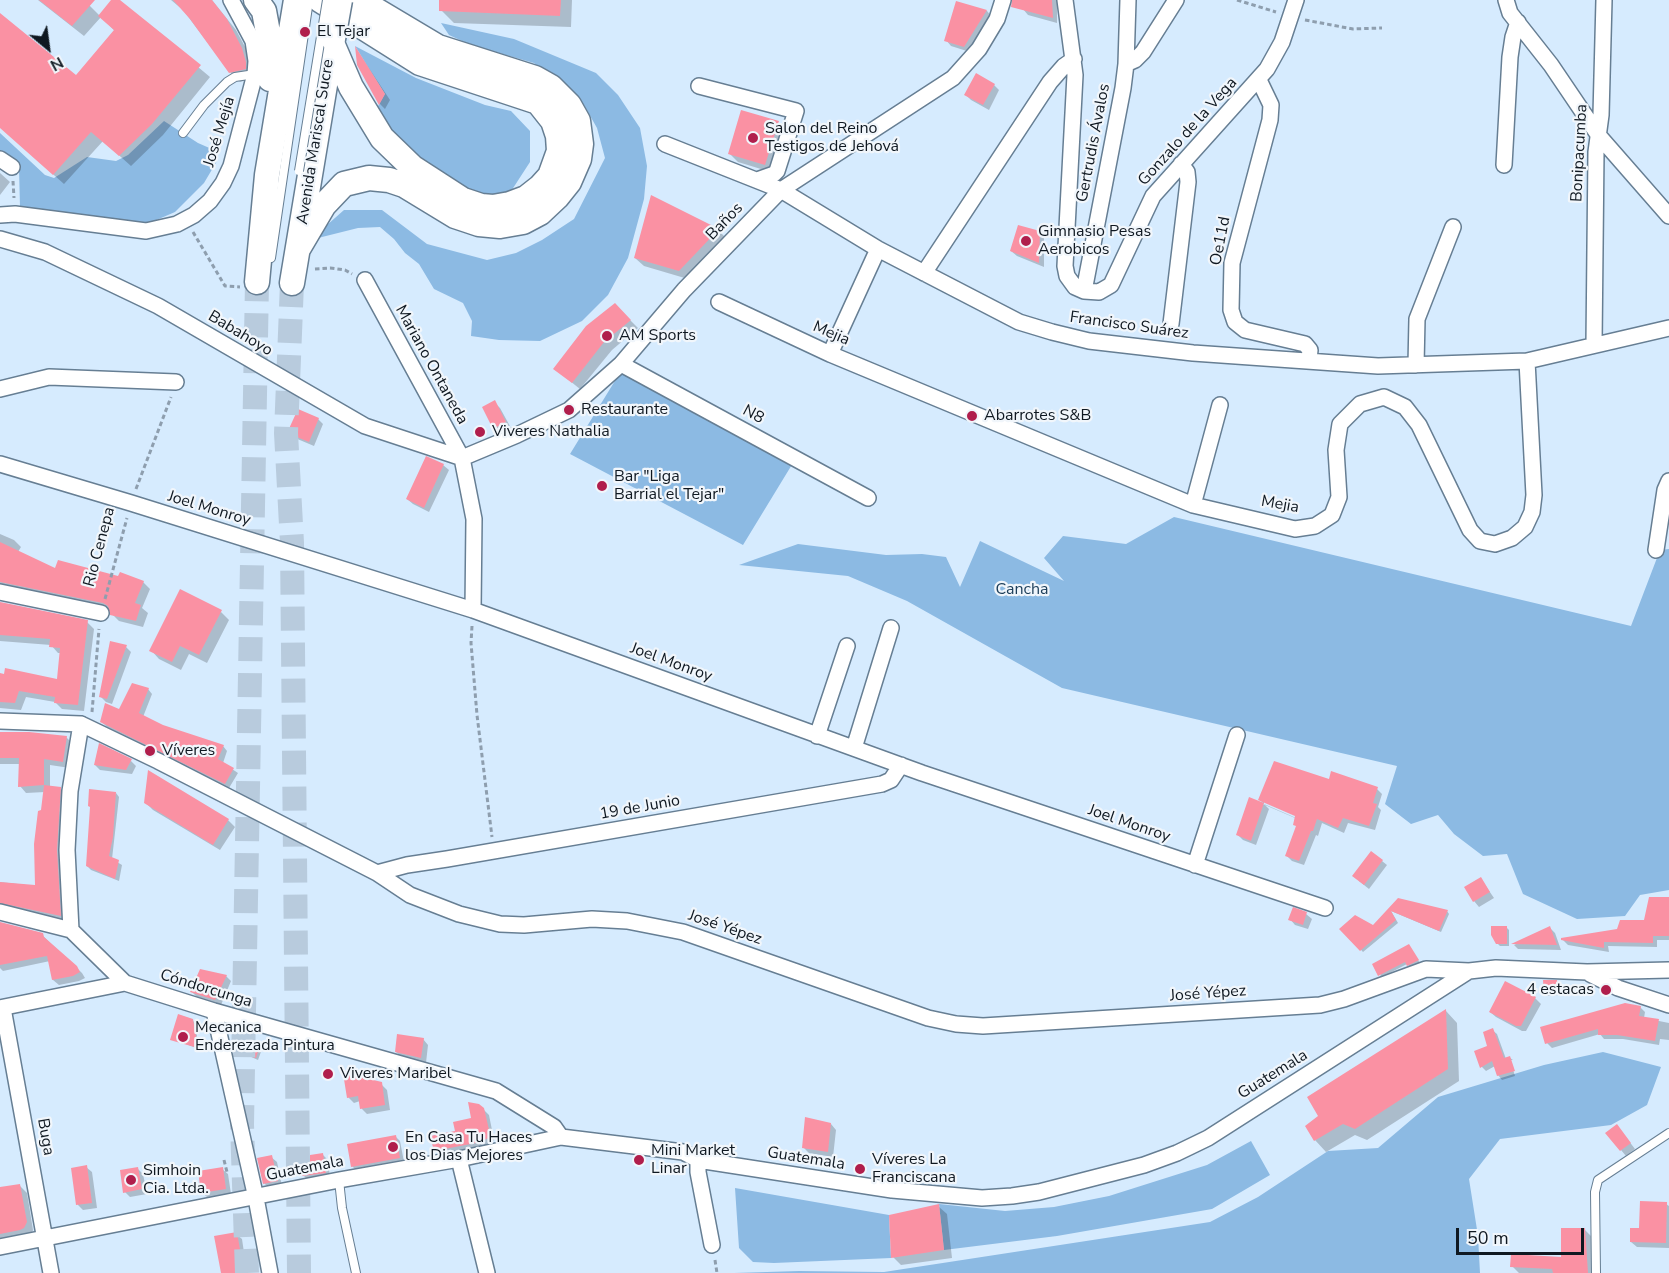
<!DOCTYPE html>
<meta charset="utf-8">
<style>
body{margin:0}
#map{position:relative;width:1669px;height:1273px;overflow:hidden;background:#d6ebfe;font-family:"Nunito Sans",sans-serif}
canvas{display:block}
.north{position:absolute;left:18px;top:18px;width:60px;height:60px;-webkit-text-stroke:4px #f1f6fb;paint-order:stroke;rotate:151deg;font-size:16px;font-weight:700;line-height:24px;text-align:center;color:#0f1821}
.north::after{content:'';display:block;margin:auto;width:21px;height:27px;background:#0f1821;clip-path:polygon(50% 0,100% 100%,50% 72%,0 100%)}
.scale{position:absolute;left:1456px;top:1228px;width:128px;height:27px;box-sizing:border-box;border:3px solid #0f1821;border-top:0;padding-left:8px;font-size:18px;line-height:21px;white-space:nowrap;color:#0f1821;-webkit-text-stroke:4px #f1f6fb;paint-order:stroke}
</style>
<div id="map">
<canvas width="1669" height="1273"></canvas>
<div class="north">N</div>
<div class="scale">50 m</div>
</div>
<script>
const ctx = document.querySelector('canvas').getContext('2d');
ctx.lineJoin = 'round';
function fill(path, color) { ctx.fillStyle = color; ctx.fill(path, 'evenodd'); }
const poly = rows => new Path2D(rows.map(r => 'M' + r).join(''));
function trace(path, color, width, dash) { ctx.strokeStyle = color; ctx.lineWidth = width; ctx.lineCap = dash ? 'butt' : 'round'; ctx.setLineDash(dash || []); ctx.stroke(path); }
function label(font, color, halo, rows, align = 'center') {
  ctx.font = font + ' "Nunito Sans",sans-serif'; ctx.lineWidth = 4.5; ctx.setLineDash([]); ctx.textBaseline = 'middle'; ctx.strokeStyle = halo; ctx.fillStyle = color; for (const [text, x, y, turn = 0] of rows) {
    ctx.save(); ctx.translate(x, y); ctx.rotate((+turn || 0) * Math.PI / 180); ctx.textAlign = isNaN(turn) ? turn : align; if (halo) ctx.strokeText(text, 0, 0); ctx.fillText(text, 0, 0); ctx.restore();
  }
}
fill(poly([
 [441,23,514,39,596,73,618,95,640,128,647,166,644,199,628,258,608,295,582,321,540,341,499,340,471,336,472,321,463,303,434,289,419,264,405,253,394,239,380,227,358,228,318,238,327,225,344,210,382,210,427,244,487,260,516,253,542,240,574,219,605,158,597,128,584,105,534,63,471,45,449,35],
 [355,46,416,78,485,105,511,111,530,131,530,162,506,199,489,202,405,150,374,113,385,94],
 [164,121,198,143,214,150,217,161,204,183,175,212,147,224,20,207,19,168,0,151,0,133,45,175,54,178,87,157,116,161,128,155],
 [621,371,796,458,743,545,570,454],
 [1174,517,1631,626,1660,550,1669,549,1669,890,1640,895,1625,916,1577,919,1523,894,1507,854,1483,856,1454,834,1438,815,1411,824,1385,804,1397,766,1062,688,907,601,848,576,739,565,798,544,886,555,922,554,946,557,960,587,980,541,1064,581,1044,558,1063,536,1126,544],
 [1603,1052,1661,1067,1647,1105,1611,1125,1500,1139,1469,1179,1478,1236,1480,1273,734,1273,799,1271,884,1272,1210,1222,1258,1197,1328,1151,1378,1148,1438,1097,1544,1065],
 [1251,1141,1270,1175,1212,1209,1057,1236,944,1250,939,1204,1005,1211,1054,1207,1109,1196,1207,1165],
 [735,1188,889,1215,891,1258,774,1263,753,1262,739,1248]
]), '#8cbae3');
fill(poly([
 [38,0,84,0,100,16,113,0,118,0,210,77,163,135,131,166,103,141,64,184,0,127,0,15,76,77,115,31,101,17,84,36],
 [171,0,212,0,236,30,251,58,254,78,240,82,230,72,183,10],
 [443,0,572,0,571,27,454,23,442,11],
 [1025,0,1057,0,1057,23,1028,15,1023,9],
 [957,3,987,11,992,17,970,52,951,46,946,40],
 [357,50,390,100,385,109,380,104,358,64],
 [994,85,999,90,989,110,971,100,966,95],
 [778,123,786,131,774,173,738,162,729,153],
 [0,173,10,182,0,195],
 [718,230,726,238,688,279,644,266,635,258],
 [1039,233,1044,238,1044,267,1017,256,1011,251],
 [615,305,638,328,612,350,580,389,555,369],
 [494,402,500,408,511,428,500,434,495,428,484,408],
 [318,419,323,424,314,446,295,438,289,433],
 [443,465,449,470,429,512,413,504,407,499],
 [0,534,14,540,21,547,18,552,56,570,143,582,150,589,142,608,148,613,143,627,119,621,112,614,111,610,10,589,0,592],
 [0,603,87,622,94,629,84,711,62,709,55,702,26,697,21,710,0,708,0,675,58,681,61,653,58,653,51,645,0,641],
 [221,612,229,620,207,663,189,654,181,670,159,659,151,650],
 [126,647,131,652,112,704,106,702,101,697],
 [148,689,152,694,143,717,163,726,223,746,227,751,223,763,238,773,229,788,107,727,102,722],
 [0,733,66,737,73,744,70,768,50,765,50,787,60,788,65,793,65,920,0,904,0,882,36,886,45,792,26,793,20,786,20,764,0,764],
 [131,761,136,766,132,774,100,770,95,765],
 [1330,781,1377,789,1382,794,1378,807,1381,810,1375,830,1348,823,1344,833,1322,823,1318,836,1316,835,1304,865,1292,861,1287,856,1298,827,1296,818,1264,804,1269,809,1256,845,1243,840,1237,834,1250,799,1265,805,1302,821,1303,818,1264,801,1264,804,1260,800],
 [116,793,119,797,112,859,122,865,119,881,91,870,87,866],
 [146,803,228,820,235,827,220,850,153,810],
 [1372,853,1387,865,1369,889,1359,881],
 [1481,879,1494,898,1479,907,1474,901],
 [1399,899,1447,911,1449,914,1441,932,1391,911,1398,923,1363,952,1342,929,1374,927],
 [1669,899,1669,940,1657,940,1657,947,1608,946,1609,952,1568,945,1563,940,1618,930,1646,922],
 [1306,914,1312,919,1308,929,1295,925,1290,919],
 [1507,928,1509,930,1509,946,1500,946,1497,943],
 [1550,928,1555,933,1561,950,1518,949,1514,945],
 [0,929,42,935,82,973,85,978,79,981,59,985,53,980,50,961,3,971,0,968],
 [1409,945,1420,963,1410,967,1407,964,1382,977,1380,975],
 [226,976,231,981,221,1005,197,997,192,992],
 [1557,982,1559,984,1559,995,1548,996,1545,993],
 [1506,983,1535,998,1541,1004,1526,1031,1522,1031,1496,1017,1490,1012],
 [1640,1007,1645,1012,1644,1018,1669,1023,1669,1040,1660,1039,1659,1045,1623,1039,1604,1039,1600,1034,1552,1048,1547,1043],
 [1446,1011,1457,1023,1459,1081,1367,1140,1355,1135,1326,1152,1315,1140],
 [192,1020,195,1023,199,1049,172,1039],
 [1492,1030,1497,1034,1506,1059,1510,1058,1513,1060,1510,1060,1515,1076,1502,1080,1498,1075,1495,1066,1486,1071,1482,1067,1476,1052,1489,1047],
 [423,1039,428,1045,426,1063,402,1057,396,1052],
 [259,1047,262,1049,258,1060,240,1052],
 [381,1084,387,1090,390,1110,367,1114,362,1109,360,1101,354,1103,348,1097],
 [483,1109,489,1115,494,1140,487,1146,440,1155,435,1150],
 [831,1124,836,1130,833,1157,809,1153,803,1147],
 [1622,1132,1635,1149,1626,1156,1621,1150],
 [395,1136,400,1141,404,1162,357,1171,352,1166],
 [322,1154,328,1160,330,1178,309,1181,304,1176],
 [271,1157,277,1162,282,1186,270,1189,264,1183],
 [86,1167,92,1172,97,1208,83,1210,78,1205,73,1169],
 [137,1168,143,1174,147,1194,130,1197,125,1192],
 [222,1169,228,1174,231,1194,208,1198,203,1193],
 [19,1185,27,1193,33,1230,31,1236,0,1242,0,1189],
 [1666,1204,1669,1206,1669,1248,1637,1247,1631,1242],
 [938,1206,947,1214,952,1258,901,1265,893,1257],
 [1585,1230,1592,1237,1595,1273,1519,1273,1512,1266,1563,1259],
 [236,1234,242,1239,247,1273,222,1273]
]), '#0003');
fill(poly([
 [39,0,95,0,72,26],
 [111,0,120,0,201,65,152,124,119,156,91,132,53,175,0,128,0,13,76,75,114,30,98,16],
 [173,0,212,0,227,19,242,48,246,62,246,69,229,73,190,19],
 [439,0,561,0,560,16,439,11],
 [1012,0,1052,0,1053,18,1011,7],
 [956,1,987,10,964,47,944,41],
 [355,46,385,94,379,105,357,65],
 [976,73,995,84,983,105,964,95],
 [741,110,779,121,765,165,728,154],
 [651,195,719,229,679,271,634,258],
 [1018,225,1040,231,1039,263,1010,251],
 [615,303,631,320,604,342,572,383,553,369,586,326],
 [495,400,506,422,493,429,482,407],
 [298,409,319,418,309,442,287,433],
 [426,456,444,464,424,508,406,499],
 [0,542,55,568,58,560,118,576,120,572,144,581,135,603,141,605,136,621,110,615,108,606,103,603,0,582],
 [180,589,222,610,199,655,180,646,172,662,149,651],
 [0,602,88,620,78,705,54,703,55,697,19,691,15,703,0,702,0,673,4,674,5,668,57,679,60,648,49,647,50,639,0,635],
 [110,641,127,645,107,699,99,697],
 [132,683,149,688,139,713,163,725,224,745,218,759,234,768,225,784,100,722,105,703,119,709],
 [0,732,29,732,67,736,63,762,44,759,44,785,18,787,19,758,0,758],
 [99,743,132,759,126,770,94,765],
 [1274,761,1329,779,1331,771,1378,787,1373,803,1377,804,1369,826,1343,818,1338,828,1317,819,1313,831,1311,831,1299,861,1285,856,1296,826,1293,825,1295,816,1258,800],
 [148,770,229,819,213,845,144,803],
 [44,785,61,787,57,850,61,916,0,903,0,882,35,885,34,844,38,811,41,810],
 [89,789,116,792,113,837,109,856,119,860,115,879,86,866,90,807,88,806],
 [1249,797,1264,803,1251,841,1236,835],
 [1371,851,1383,860,1364,885,1352,876],
 [1481,877,1490,892,1473,902,1464,887],
 [1649,897,1669,897,1669,936,1653,936,1653,943,1604,942,1604,948,1561,940,1561,938,1617,929,1620,920,1644,920],
 [1398,898,1448,910,1439,931,1391,911,1396,920,1360,951,1339,929,1355,915,1373,925],
 [1293,907,1307,912,1303,925,1288,920],
 [0,922,43,933,44,937,77,966,80,972,73,976,52,980,47,956,0,965],
 [1491,926,1507,926,1507,944,1496,944,1491,935],
 [1550,926,1557,945,1511,944],
 [1409,944,1419,960,1407,966,1405,962,1378,976,1372,964],
 [200,969,227,975,215,1000,190,992],
 [1543,980,1557,980,1558,993,1544,994],
 [1505,981,1536,997,1521,1026,1516,1026,1489,1012],
 [1625,1003,1641,1006,1639,1016,1659,1019,1655,1041,1617,1035,1598,1035,1598,1029,1545,1044,1540,1027],
 [1446,1009,1448,1069,1355,1129,1343,1124,1314,1141,1305,1126,1318,1116,1307,1097],
 [178,1014,193,1019,198,1048,170,1040],
 [1493,1028,1504,1058,1510,1056,1515,1071,1497,1076,1492,1061,1480,1068,1474,1051,1487,1046,1483,1032],
 [397,1034,424,1038,421,1058,395,1052],
 [242,1040,260,1045,256,1058,238,1053],
 [343,1073,382,1082,385,1105,360,1109,358,1096,347,1098],
 [468,1102,479,1104,484,1108,490,1134,488,1138,481,1142,434,1151,430,1136,455,1131,453,1122,471,1118],
 [805,1117,831,1123,828,1152,802,1148],
 [1617,1124,1631,1143,1620,1151,1605,1133],
 [396,1135,400,1158,351,1167,347,1144],
 [323,1153,326,1173,302,1176,300,1163,310,1161,310,1155],
 [272,1155,278,1181,263,1184,257,1158],
 [87,1165,92,1203,76,1205,71,1168],
 [138,1167,142,1189,123,1193,120,1170],
 [223,1167,226,1189,201,1193,198,1171],
 [20,1184,27,1222,24,1228,20,1230,0,1234,0,1187],
 [1640,1201,1667,1202,1666,1243,1630,1242,1630,1228,1639,1228],
 [939,1204,944,1250,891,1258,889,1215],
 [1561,1228,1585,1228,1588,1273,1553,1273,1552,1269,1510,1267,1511,1254,1561,1257],
 [237,1232,244,1273,221,1273,214,1236]
]), '#fa91a3');
trace(poly([
 [292,283,286,433,292,543,299,1273],
 [247,1273,242,1124,257,282]
]), '#b8cbdd', 24, [24, 12]);
const lane = poly([
 [183,133,204,105,227,82,235,77,255,74],
 [271,258,309,0],
 [339,1180,342,1208,356,1273],
 [1596,1273,1595,1192,1598,1180,1669,1133]
]);
const street = poly([
 [1065,0,1075,75,1065,266,1067,276,1075,287,1084,291,1099,292,1111,285,1153,196,1267,69,1282,42,1296,0],
 [1506,0,1510,13,1551,65,1599,136,1669,216],
 [1126,64,1135,60,1143,52,1176,0],
 [1259,80,1271,105,1270,120,1232,263,1231,310,1235,322,1245,330,1305,344,1310,350,1309,360],
 [699,86,796,111,777,171,774,174,757,180],
 [665,144,781,190,878,249,1019,322,1052,332,1089,341,1193,353,1378,366,1527,361,1669,328],
 [0,159,12,167],
 [1504,165,1510,57,1513,37,1518,22],
 [0,215,15,214,146,231,177,224,194,215,210,201,223,183,231,166,255,74,256,61,253,41,231,0],
 [0,239,45,252,158,306,365,426,462,458],
 [924,273,1050,82,1064,66,1074,59],
 [365,280,462,458,474,519,473,610],
 [1084,291,1123,88,1126,64,1128,0],
 [719,302,830,354,1193,505,1295,529,1315,526,1332,515,1339,497,1336,450,1340,424,1360,404,1384,397,1405,407,1419,425,1470,530,1480,541,1495,544,1512,538,1525,527,1532,512,1534,495,1527,361],
 [1171,324,1188,182,1187,172,1181,164],
 [1594,344,1596,152,1601,115,1604,0],
 [830,354,878,249],
 [621,364,868,498],
 [1416,365,1417,319,1453,227],
 [0,389,49,377,176,382],
 [462,458,517,435,569,410,621,364,684,290,781,190,953,78,979,49,997,19,1003,0],
 [0,464,131,503,473,610,922,773,1325,908],
 [1193,505,1220,405],
 [1656,550,1665,490,1669,481],
 [0,592,101,613],
 [0,721,81,724,158,761,377,873,410,895,459,914,500,924,524,925,592,919,627,921,683,932,928,1018,956,1024,983,1026,1320,1005,1344,999,1426,969,1469,971,1496,968,1587,972,1669,970],
 [81,724,70,791,67,850,71,930,125,983],
 [817,736,847,646],
 [854,748,891,628],
 [1195,865,1237,735],
 [377,873,407,865,447,859,882,784,891,780,901,765],
 [0,912,71,930],
 [1590,974,1618,988,1669,1005],
 [0,1008,125,983,214,1011,496,1091,554,1127,561,1137],
 [3,1008,51,1273],
 [214,1011,256,1198,270,1273],
 [459,1159,487,1273],
 [698,1160,698,1172,712,1245],
 [0,1247,339,1180,459,1159,561,1137,683,1152,698,1160,892,1190,982,1198,1012,1196,1039,1192,1144,1165,1177,1153,1208,1138,1469,971]
]);
const primary = poly([
 [256,0,264,11,271,49,270,79],
 [320,0,420,63,538,102,553,121,558,136,559,151,550,176,540,187,526,198,510,204,493,207,481,206,463,200,412,167,382,138,351,87,332,43],
 [298,249,324,205,344,184,369,178,389,180,404,185,455,216,479,224,500,226,523,222,540,213,557,197,569,182,579,159,581,144,578,121,569,105,551,87,535,78,438,47,359,0],
 [257,282,267,175,296,0],
 [292,283,332,43]
]);
trace(lane, '#667e93', 10);
trace(street, '#667e93', 18);
trace(primary, '#667e93', 27);
trace(poly([
 [1237,0,1276,12],
 [1305,20,1353,29,1382,28],
 [13,181,14,198],
 [193,232,225,286,240,287],
 [315,269,330,268,345,270,352,274],
 [136,489,171,397],
 [105,599,127,518],
 [472,626,471,643,477,715,492,837],
 [92,712,99,629],
 [224,1160,227,1172],
 [715,1260,717,1273]
]), '#8e9eae', 3, [4.5, 3]);
trace(lane, '#fff', 8);
trace(street, '#fff', 15);
trace(primary, '#fff', 24);
const laneBridge = poly([
 [299,171,327,0]
]);
const primaryBridge = poly([
 [333,39,340,0]
]);
trace(laneBridge, '#667e93', 10, []);
trace(primaryBridge, '#667e93', 27, []);
trace(laneBridge, '#fff', 8);
trace(primaryBridge, '#fff', 24);
for (const [x, y, r, color] of [
 [305,32,6,"#b01e4c"],
 [753,138,6,"#b01e4c"],
 [1026,241,6,"#b01e4c"],
 [607,336,6,"#b01e4c"],
 [569,410,6,"#b01e4c"],
 [972,416,6,"#b01e4c"],
 [480,432,6,"#b01e4c"],
 [602,486,6,"#b01e4c"],
 [150,751,6,"#b01e4c"],
 [1606,990,6,"#b01e4c"],
 [183,1037,6,"#b01e4c"],
 [328,1074,6,"#b01e4c"],
 [393,1147,6,"#b01e4c"],
 [639,1160,6,"#b01e4c"],
 [860,1169,6,"#b01e4c"],
 [131,1180,6,"#b01e4c"]
]) { const dot = new Path2D(); dot.arc(x, y, r, 0, 2 * Math.PI); ctx.fillStyle = color; ctx.fill(dot); trace(dot, '#f1f6fb', 2); }
label('16px', '#0f1821', '#f1f6fb', [
 ["El Tejar",317,32],
 ["Salon del Reino",765,129],
 ["Testigos de Jehová",765,147],
 ["Gimnasio Pesas",1038,232],
 ["Aerobicos",1038,250],
 ["AM Sports",619,336],
 ["Restaurante",581,410],
 ["Abarrotes S&B",984,416],
 ["Viveres Nathalia",492,432],
 ["Bar \"Liga",614,477],
 ["Barrial el Tejar\"",614,495],
 ["Víveres",162,751],
 ["4 estacas",1594,990,"right"],
 ["Mecanica",195,1028],
 ["Enderezada Pintura",195,1046],
 ["Viveres Maribel",340,1074],
 ["En Casa Tu Haces",405,1138],
 ["los Dias Mejores",405,1156],
 ["Mini Market",651,1151],
 ["Linar",651,1169],
 ["Víveres La",872,1160],
 ["Franciscana",872,1178],
 ["Simhoin",143,1171],
 ["Cia. Ltda.",143,1189]
], 'left');
label('16px', '#0f1821', '#f1f6fb', [
 ["José Mejía",220,132,-73],
 ["Gonzalo de la Vega",1188,132,-48],
 ["Avenida Mariscal Sucre",316,142,-81],
 ["Gertrudis Ávalos",1094,143,-79],
 ["Bonipacumba",1580,153,-87],
 ["Baños",725,222,-46],
 ["Oe11d",1221,241,-79],
 ["Francisco Suárez",1129,326,8],
 ["Babahoyo",240,334,31],
 ["Mejia",831,334,23],
 ["Mariano Ontaneda",431,365,61],
 ["N8",753,415,28],
 ["Mejia",1280,505,10],
 ["Joel Monroy",209,509,17],
 ["Rio Cenepa",100,547,-75],
 ["Joel Monroy",671,663,20],
 ["19 de Junio",640,808,-10],
 ["Joel Monroy",1129,824,19],
 ["José Yépez",725,928,19],
 ["Cóndorcunga",206,989,17],
 ["José Yépez",1208,994,-4],
 ["Guatemala",1273,1075,-32],
 ["Buga",45,1137,80],
 ["Guatemala",806,1159,9],
 ["Guatemala",305,1169,-11]
]);
label('16px', '#1b3d59', '#f1f6fb', [
 ["Cancha",1022,590]
]);
</script>
